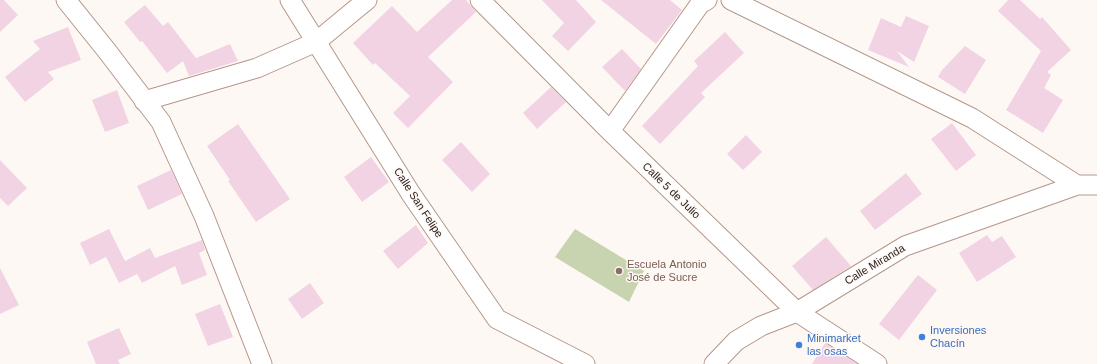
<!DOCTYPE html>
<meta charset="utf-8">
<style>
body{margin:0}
canvas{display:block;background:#fef8f5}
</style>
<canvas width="1097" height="364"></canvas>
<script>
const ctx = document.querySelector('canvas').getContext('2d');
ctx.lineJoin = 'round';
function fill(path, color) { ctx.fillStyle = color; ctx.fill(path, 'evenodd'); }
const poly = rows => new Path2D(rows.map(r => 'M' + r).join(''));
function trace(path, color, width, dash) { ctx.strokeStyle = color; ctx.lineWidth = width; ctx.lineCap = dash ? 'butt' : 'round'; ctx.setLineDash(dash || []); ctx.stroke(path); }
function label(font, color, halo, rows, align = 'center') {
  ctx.font = font + ' Helvetica,sans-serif'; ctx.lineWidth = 3; ctx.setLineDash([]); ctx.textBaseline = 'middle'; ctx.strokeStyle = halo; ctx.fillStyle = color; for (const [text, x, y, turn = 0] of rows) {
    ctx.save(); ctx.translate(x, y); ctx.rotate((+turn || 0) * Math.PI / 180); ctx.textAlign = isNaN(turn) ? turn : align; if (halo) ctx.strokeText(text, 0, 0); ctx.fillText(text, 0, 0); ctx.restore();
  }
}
fill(poly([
 [575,229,644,271,629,302,555,257]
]), '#c8d3b0');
fill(poly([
 [0,0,4,0,18,15,0,32],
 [452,0,466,0,476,12,428,57,453,82,408,128,393,113,410,96,375,63,373,65,353,43,392,6,417,32],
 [542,0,576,0,596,22,568,51,552,36,564,23],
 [601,0,670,0,682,10,656,44],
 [1008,0,1020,0,1040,19,1042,17,1071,50,1047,72,1051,75,1044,88,1063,100,1043,133,1006,110,1041,51,998,11],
 [145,5,163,26,168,22,196,58,230,44,238,61,189,76,183,61,167,73,142,41,140,42,124,22],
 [906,16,929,26,914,62,897,51,909,67,868,50,881,18,901,27],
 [68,27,81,60,48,72,54,79,25,102,5,77,40,49,33,41],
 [725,32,744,53,701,93,705,97,660,144,642,126,698,66,694,61],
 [965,46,986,60,965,94,938,77,942,70],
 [622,49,641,69,625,91,602,67],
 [551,87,566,102,537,129,523,113],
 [117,90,129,123,105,132,92,100],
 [952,123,976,155,956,171,931,139],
 [238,124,290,199,256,222,228,181,230,180,207,146],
 [746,135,762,152,743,170,727,154],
 [461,142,490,174,472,192,442,160],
 [371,157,389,182,362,202,344,177],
 [0,160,27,188,8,206,0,198],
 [171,170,182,194,148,210,137,186],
 [906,173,922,194,875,230,860,211],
 [416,225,428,243,398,269,383,251],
 [109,229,125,261,150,248,155,258,202,240,205,250,199,253,207,275,182,285,175,266,142,283,137,274,119,283,106,257,90,265,80,243],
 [987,235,992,242,1002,236,1016,257,977,282,959,253],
 [826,237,851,266,813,290,792,266],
 [0,268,19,305,0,314],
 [918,275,937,290,899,340,879,324],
 [310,283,324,303,302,319,288,299],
 [220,304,233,337,208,346,195,314],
 [119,328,131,354,118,360,120,364,96,364,87,342],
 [825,343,857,364,812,364]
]), '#f1d3e3');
const street = poly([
 [66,0,107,51,161,122,204,216,262,364],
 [290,0,411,194,497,319,585,364],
 [480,0,610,131,797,312,877,364],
 [731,0,972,118,1077,185],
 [144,101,257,68,316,42,367,0],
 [610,131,700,4,707,0],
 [714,364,736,341,761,326,797,312,905,246,1077,185,1097,185]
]);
trace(street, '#b49789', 21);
trace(street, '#fff', 19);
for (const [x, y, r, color] of [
 [619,271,4,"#8d6e63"],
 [922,337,4,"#3f7fe0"],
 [799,345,4,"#3f7fe0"]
]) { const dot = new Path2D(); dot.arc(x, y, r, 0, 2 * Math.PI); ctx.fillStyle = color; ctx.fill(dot); trace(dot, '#fef8f5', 1.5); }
label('11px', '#271c17', '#fef8f5', [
 ["Calle 5 de Julio",671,191,44],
 ["Calle San Felipe",418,203,57],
 ["Calle Miranda",875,265,-31]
]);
label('11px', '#785e54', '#fef8f5', [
 ["Escuela Antonio",627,265],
 ["José de Sucre",627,278]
], 'left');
label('11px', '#366cbe', '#fef8f5', [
 ["Inversiones",930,331],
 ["Chacín",930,344],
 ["Minimarket",807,339],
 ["las osas",807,352]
], 'left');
</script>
